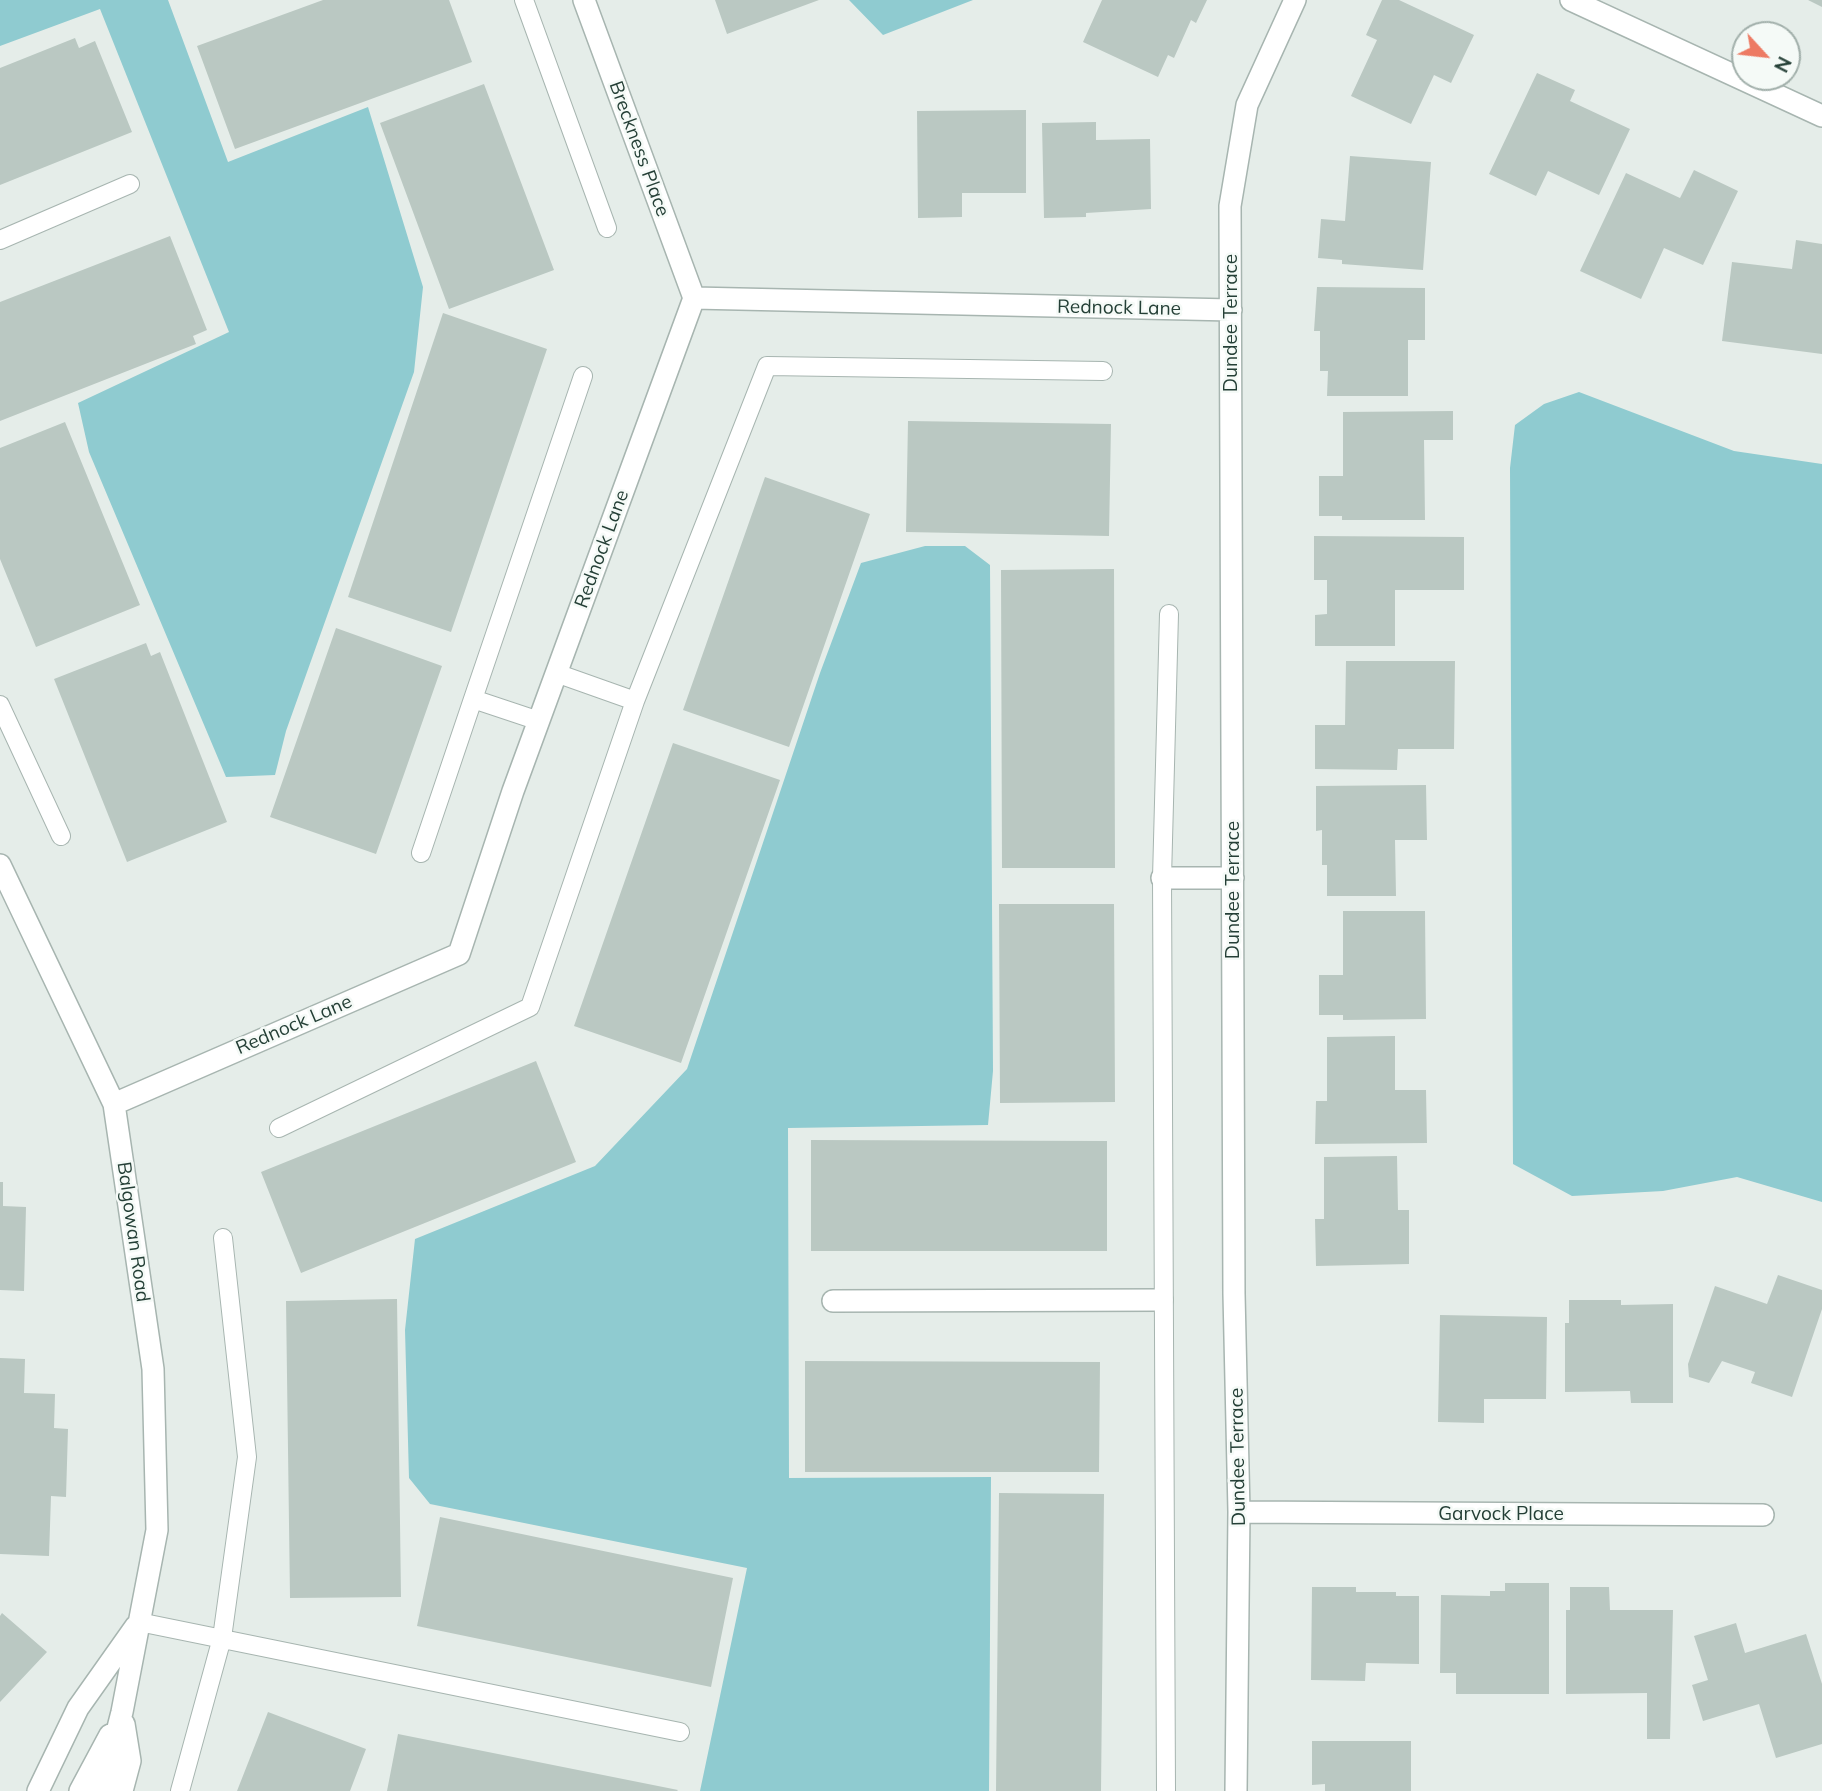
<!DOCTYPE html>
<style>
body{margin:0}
#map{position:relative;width:1822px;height:1791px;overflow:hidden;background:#e5ede9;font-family:Mulish,sans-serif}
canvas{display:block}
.north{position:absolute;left:1731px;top:21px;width:70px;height:70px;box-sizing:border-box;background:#f5faf7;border:2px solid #a1afaa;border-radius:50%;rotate:117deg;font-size:19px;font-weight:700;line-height:28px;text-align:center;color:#243f36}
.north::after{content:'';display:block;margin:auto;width:24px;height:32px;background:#ed7a63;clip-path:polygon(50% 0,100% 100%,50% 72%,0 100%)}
</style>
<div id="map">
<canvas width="1822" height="1791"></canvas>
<div class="north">N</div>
</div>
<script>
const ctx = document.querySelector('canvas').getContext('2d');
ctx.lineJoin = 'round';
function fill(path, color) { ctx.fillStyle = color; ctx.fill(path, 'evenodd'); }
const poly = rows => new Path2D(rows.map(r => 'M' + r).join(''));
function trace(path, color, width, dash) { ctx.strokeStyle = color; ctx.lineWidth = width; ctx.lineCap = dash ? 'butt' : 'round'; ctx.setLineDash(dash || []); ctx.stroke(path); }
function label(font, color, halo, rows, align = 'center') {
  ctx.font = font + ' Mulish,sans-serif'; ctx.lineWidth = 5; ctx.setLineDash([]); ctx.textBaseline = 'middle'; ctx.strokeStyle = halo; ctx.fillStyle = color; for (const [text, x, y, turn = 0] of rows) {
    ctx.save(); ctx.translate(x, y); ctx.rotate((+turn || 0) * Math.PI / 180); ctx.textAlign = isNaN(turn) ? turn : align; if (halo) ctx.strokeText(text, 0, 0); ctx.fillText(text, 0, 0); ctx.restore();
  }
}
fill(poly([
 [0,0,168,0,228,162,368,107,423,287,414,372,286,731,275,775,226,777,89,452,78,403,229,332,100,9,0,46],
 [849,0,973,0,883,35],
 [1579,392,1734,451,1822,464,1822,1202,1737,1177,1663,1191,1572,1196,1513,1164,1510,468,1515,425,1544,404],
 [925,546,965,546,990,565,993,1071,988,1125,788,1128,789,1478,991,1477,989,1791,700,1791,747,1568,430,1504,409,1478,405,1330,415,1239,595,1166,687,1069,820,673,861,563]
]), '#8fcbd0');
fill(poly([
 [323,0,449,0,472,62,235,149,197,46],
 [715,0,819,0,727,34],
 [1102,0,1207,0,1196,23,1191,20,1174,58,1168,55,1158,77,1083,42],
 [1382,0,1399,0,1474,35,1451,83,1434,75,1411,124,1351,96,1377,40,1366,35],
 [1808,0,1822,0,1822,7],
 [75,38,79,48,95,41,132,132,0,185,0,68],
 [1537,73,1575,90,1570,101,1630,129,1599,195,1548,171,1536,196,1489,174],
 [484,84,554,270,449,309,380,123],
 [1026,110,1026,193,962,193,962,217,918,218,917,111],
 [1096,122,1096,140,1150,139,1151,209,1086,213,1086,217,1044,218,1042,123],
 [1350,156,1431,162,1423,270,1342,264,1342,260,1318,258,1321,219,1345,221],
 [1694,170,1738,191,1703,265,1664,248,1641,299,1580,271,1626,173,1680,198],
 [170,236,207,330,193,336,196,344,0,421,0,302],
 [1796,240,1822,244,1822,354,1722,341,1732,262,1792,269],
 [1317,287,1425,288,1425,340,1408,340,1408,396,1327,396,1328,371,1320,371,1320,331,1314,331],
 [443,313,547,349,451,632,348,597],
 [1453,411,1453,440,1424,440,1425,520,1342,520,1342,516,1319,516,1319,476,1343,476,1343,412],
 [908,421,1111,424,1109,536,906,532],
 [65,422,140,605,36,647,0,559,0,448],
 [765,477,870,514,789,747,683,710],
 [1314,536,1464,537,1464,590,1395,590,1395,646,1315,646,1315,615,1327,614,1327,580,1314,580],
 [1114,569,1115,868,1002,868,1001,570],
 [336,628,442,666,376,854,270,817],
 [146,643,151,656,160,652,227,822,127,862,54,679],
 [1346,661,1455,661,1454,749,1398,749,1397,770,1315,769,1315,725,1345,725],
 [673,743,780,780,681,1063,574,1026],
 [1426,785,1427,840,1395,840,1396,896,1327,896,1327,865,1322,865,1322,830,1316,831,1316,786],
 [999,904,1114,904,1115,1102,1000,1103],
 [1343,911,1425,911,1426,1019,1343,1020,1343,1015,1319,1015,1319,975,1343,975],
 [1395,1036,1395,1090,1426,1090,1427,1143,1315,1144,1316,1101,1327,1101,1327,1037],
 [536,1061,576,1162,301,1273,261,1172],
 [811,1140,1107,1141,1107,1251,811,1251],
 [1397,1156,1398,1210,1409,1210,1409,1264,1316,1266,1315,1219,1324,1219,1324,1157],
 [0,1182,3,1182,3,1206,26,1207,24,1291,0,1290],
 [1778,1275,1822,1290,1822,1309,1792,1397,1751,1383,1755,1372,1722,1361,1709,1383,1689,1377,1688,1364,1715,1286,1767,1304],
 [397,1299,401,1597,290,1598,286,1301],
 [1569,1300,1621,1300,1621,1305,1673,1304,1673,1403,1631,1403,1630,1391,1565,1392,1565,1323,1569,1323],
 [1440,1315,1547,1317,1546,1399,1484,1399,1484,1423,1438,1422],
 [0,1358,25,1359,24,1393,55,1394,54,1428,68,1429,66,1497,51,1496,49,1556,0,1554],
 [805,1361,1100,1362,1099,1472,805,1472],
 [999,1493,1104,1494,1101,1791,996,1791],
 [440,1517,733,1578,711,1687,417,1626],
 [1505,1583,1549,1583,1549,1694,1456,1694,1456,1673,1440,1673,1441,1595,1490,1596,1490,1591,1505,1591],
 [1312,1587,1356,1587,1356,1592,1396,1592,1396,1596,1419,1596,1419,1664,1366,1663,1365,1681,1311,1680],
 [1570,1587,1609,1587,1610,1610,1673,1610,1670,1739,1647,1739,1647,1693,1566,1694,1566,1610,1570,1610],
 [2,1613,47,1652,0,1702,0,1616],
 [1736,1623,1745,1653,1806,1634,1822,1684,1822,1744,1776,1758,1759,1704,1703,1721,1692,1685,1708,1680,1694,1636],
 [268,1712,366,1749,350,1791,237,1791],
 [398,1734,678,1790,677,1791,387,1791],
 [1312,1741,1411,1741,1411,1791,1325,1791,1325,1784,1312,1785]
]), '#bac8c2');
const service = poly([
 [524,0,607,228],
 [0,240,130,184],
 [635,701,767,366,1103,371],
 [0,705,61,836],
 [539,721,473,699,583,376],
 [421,853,473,699],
 [279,1128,530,1007,635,701,556,673],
 [139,1622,680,1732],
 [180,1791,222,1638,247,1457,223,1238],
 [1166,1791,1162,878,1169,614]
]);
const minor = poly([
 [584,0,694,298],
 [1571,0,1822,116],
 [694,298,1231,310],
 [0,865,114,1104,153,1369,157,1530,122,1712,102,1791],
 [1162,878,1233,878],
 [114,1104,459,954,513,791,694,298],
 [833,1301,1162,1300],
 [1239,1512,1763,1515],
 [38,1791,78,1708,136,1626],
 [80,1791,110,1735],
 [122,1791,130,1761,124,1724],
 [1236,1791,1239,1512,1234,1294,1230,206,1247,105,1295,0]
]);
trace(service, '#a7b5b0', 20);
trace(minor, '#a7b5b0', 24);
trace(service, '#fff', 18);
trace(minor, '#fff', 21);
label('19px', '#243f36', '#f5faf7', [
 ["Breckness Place",639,149,70],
 ["Rednock Lane",1119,308,1],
 ["Dundee Terrace",1231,323,-90],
 ["Rednock Lane",602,549,-70],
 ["Dundee Terrace",1233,890,-90],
 ["Rednock Lane",294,1025,-23],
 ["Balgowan Road",133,1232,82],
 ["Dundee Terrace",1238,1457,-91],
 ["Garvock Place",1501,1514]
]);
</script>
